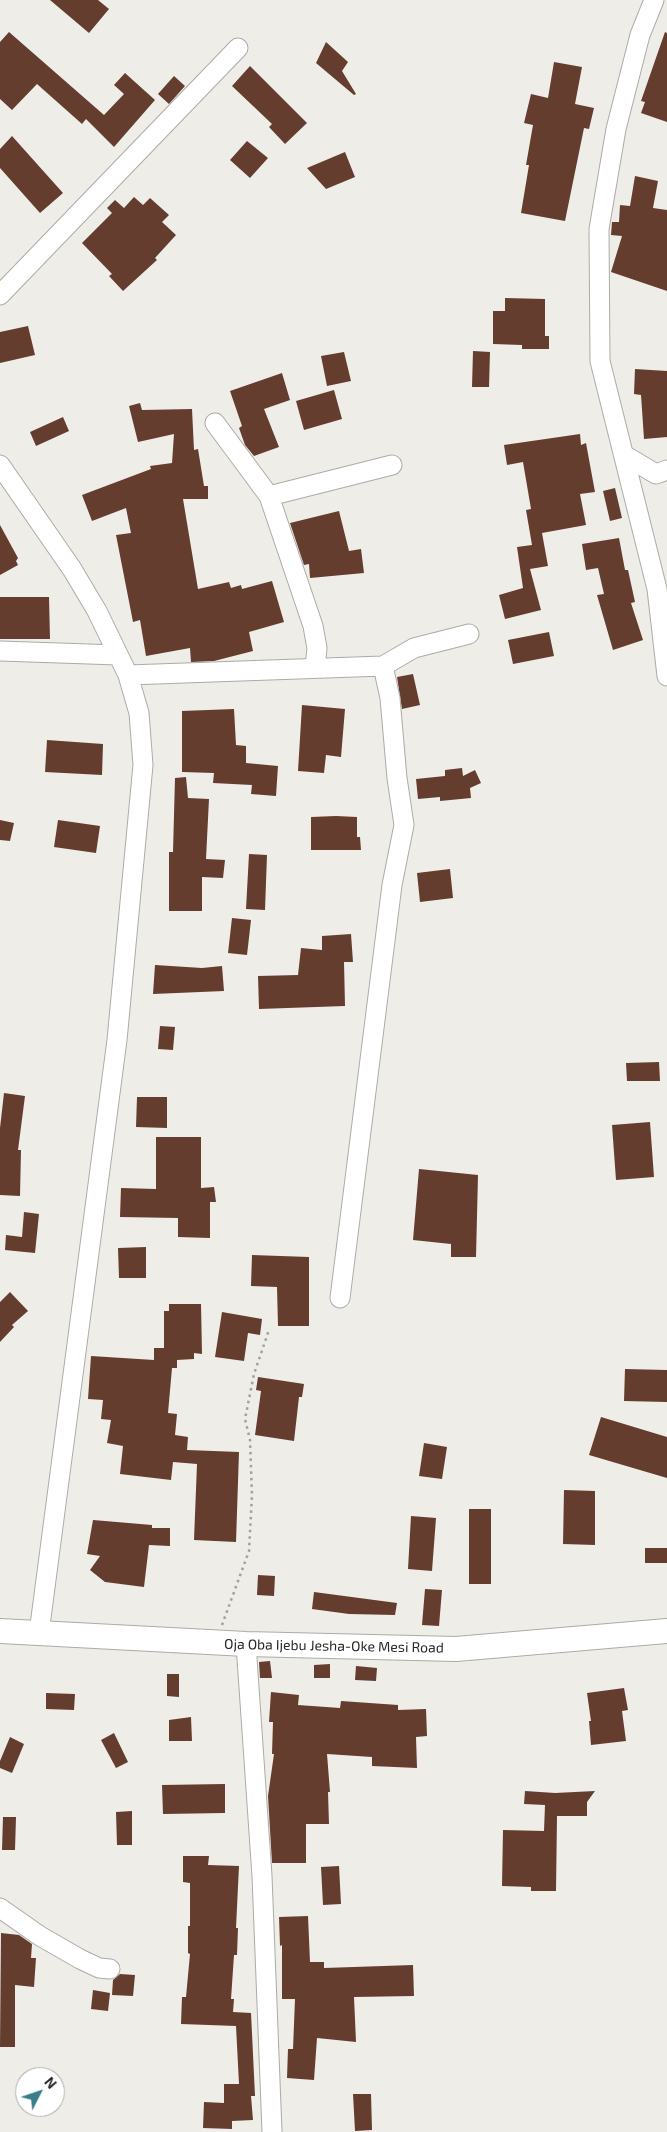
<!DOCTYPE html>
<style>
body{margin:0}
#map{position:relative;width:667px;height:2132px;overflow:hidden;background:#efede8;font-family:"Exo 2",sans-serif}
canvas{display:block}
.north{position:absolute;left:15px;top:2067px;width:50px;height:50px;box-sizing:border-box;background:#fff;border:1px solid #a9a9a8;border-radius:50%;rotate:49deg;font-size:14px;font-weight:700;line-height:20px;text-align:center;color:#292826}
.north::after{content:'';display:block;margin:auto;width:18px;height:22px;background:#397c8c;clip-path:polygon(50% 0,100% 100%,50% 72%,0 100%)}
</style>
<div id="map">
<canvas width="667" height="2132"></canvas>
<div class="north">N</div>
</div>
<script>
const ctx = document.querySelector('canvas').getContext('2d');
ctx.lineJoin = 'round';
function fill(path, color) { ctx.fillStyle = color; ctx.fill(path, 'evenodd'); }
const poly = rows => new Path2D(rows.map(r => 'M' + r).join(''));
function trace(path, color, width, dash) { ctx.strokeStyle = color; ctx.lineWidth = width; ctx.lineCap = dash ? 'butt' : 'round'; ctx.setLineDash(dash || []); ctx.stroke(path); }
function label(font, color, halo, rows, align = 'center') {
  ctx.font = font + ' "Exo 2",sans-serif'; ctx.lineWidth = 5; ctx.setLineDash([]); ctx.textBaseline = 'middle'; ctx.strokeStyle = halo; ctx.fillStyle = color; for (const [text, x, y, turn = 0] of rows) {
    ctx.save(); ctx.translate(x, y); ctx.rotate((+turn || 0) * Math.PI / 180); ctx.textAlign = isNaN(turn) ? turn : align; if (halo) ctx.strokeText(text, 0, 0); ctx.fillText(text, 0, 0); ctx.restore();
  }
}
fill(poly([
 [50,0,98,0,109,9,89,33],
 [9,32,104,115,124,94,114,85,125,73,155,100,114,147,86,119,82,124,37,84,12,110,0,99,0,42],
 [665,32,667,33,667,122,641,113,645,102,641,101],
 [326,42,348,62,342,71,356,94,354,95,316,63],
 [554,62,582,67,575,104,594,108,589,129,584,128,565,221,521,213,529,165,526,165,533,125,524,123,531,94,548,98],
 [250,66,307,123,285,144,269,127,272,124,232,86],
 [174,76,185,86,169,104,158,94],
 [12,136,63,193,40,213,0,168,0,149],
 [247,141,268,158,250,178,230,160],
 [345,152,355,177,326,189,307,168],
 [635,176,658,181,653,208,667,210,667,291,611,272,622,236,611,235,612,222,619,222,620,205,630,206],
 [134,197,143,205,150,198,169,215,162,222,176,235,155,258,157,260,123,291,109,276,112,274,82,243,112,213,107,208,115,200,124,208],
 [505,298,545,299,545,336,549,336,549,349,522,349,522,345,493,344,493,311,505,311],
 [28,326,35,355,0,363,0,332],
 [473,351,490,352,489,387,472,387],
 [344,352,351,381,327,386,321,356],
 [635,369,667,371,667,437,644,439,641,395,634,394],
 [282,373,290,400,264,409,279,447,254,456,245,445,239,428,242,426,230,391],
 [334,390,342,419,304,430,296,401],
 [140,403,142,410,192,409,194,450,198,449,204,486,208,486,208,499,183,499,198,589,229,582,231,588,241,585,242,589,272,581,284,622,249,632,253,651,214,661,191,662,190,648,146,656,140,620,133,622,116,535,131,533,126,508,92,521,82,495,151,469,150,466,172,463,174,434,138,442,129,406],
 [63,417,69,431,36,446,30,432],
 [580,434,581,445,586,443,595,492,580,494,586,525,542,533,548,566,530,569,541,610,505,619,499,595,523,588,517,547,532,545,526,510,531,509,523,462,507,465,504,445],
 [615,488,622,518,610,521,603,491],
 [339,511,349,551,361,549,364,573,310,578,309,564,304,565,290,523],
 [0,525,18,558,16,561,18,565,0,575],
 [619,538,625,570,628,570,635,602,631,603,643,640,613,650,597,595,604,594,598,568,586,570,582,544],
 [0,597,49,597,50,639,0,639],
 [549,632,554,656,513,664,508,640],
 [413,674,420,705,402,709,397,677],
 [302,705,345,709,341,757,326,755,324,773,298,771],
 [234,709,236,745,246,746,246,763,278,766,276,796,251,794,252,785,213,783,214,773,182,772,182,711],
 [47,740,103,744,102,775,45,772],
 [462,768,463,776,475,770,481,783,470,788,471,798,440,801,440,797,418,799,416,779,445,776,445,770],
 [186,777,188,798,209,799,206,859,225,860,223,878,202,877,202,911,169,911,169,852,173,852,175,778],
 [336,816,357,817,357,837,360,837,361,850,311,850,311,817],
 [0,820,14,823,10,841,0,840],
 [58,820,100,826,96,853,54,847],
 [249,854,267,855,265,910,246,909],
 [450,869,453,898,420,902,417,873],
 [232,918,251,920,247,955,228,953],
 [351,934,353,962,344,962,345,1006,259,1009,258,976,298,975,301,948,322,950,322,936],
 [155,965,202,968,222,966,224,991,153,994],
 [160,1026,175,1027,173,1050,158,1049],
 [659,1062,660,1081,627,1081,626,1063],
 [4,1093,25,1096,18,1150,21,1150,20,1196,0,1195,0,1128],
 [137,1097,167,1097,167,1128,136,1127],
 [650,1122,654,1177,616,1180,612,1125],
 [156,1137,201,1137,201,1188,214,1187,216,1202,210,1202,210,1238,178,1237,178,1218,120,1217,121,1188,156,1189],
 [419,1169,478,1175,476,1257,451,1257,451,1244,413,1240],
 [24,1212,39,1214,35,1253,5,1250,6,1235,22,1237],
 [146,1247,146,1278,119,1278,118,1248],
 [252,1255,309,1257,309,1326,278,1326,277,1287,251,1286],
 [10,1292,28,1311,12,1325,14,1327,0,1342,0,1302],
 [169,1304,201,1304,202,1354,194,1353,194,1359,177,1360,177,1368,172,1368,168,1413,177,1414,175,1435,188,1437,187,1450,239,1452,236,1542,194,1540,197,1464,173,1462,171,1480,120,1474,123,1446,107,1443,111,1420,101,1419,103,1400,88,1399,91,1356,154,1360,154,1348,164,1348,164,1311,169,1311],
 [222,1312,262,1319,260,1335,248,1333,244,1361,215,1357],
 [625,1369,667,1370,667,1402,624,1401],
 [258,1377,304,1384,302,1397,299,1397,294,1441,255,1435,261,1391,256,1390],
 [601,1417,667,1437,667,1478,589,1455],
 [424,1443,447,1447,442,1479,419,1476],
 [564,1490,595,1491,595,1545,563,1544],
 [469,1509,491,1509,491,1584,469,1584],
 [411,1516,436,1518,432,1571,408,1569],
 [93,1520,152,1525,152,1528,170,1528,170,1546,149,1545,144,1587,105,1582,90,1570,100,1556,87,1554],
 [645,1548,667,1548,667,1563,645,1563],
 [258,1575,275,1576,274,1596,257,1595],
 [425,1589,442,1590,439,1626,422,1625],
 [314,1592,397,1603,395,1615,349,1614,312,1609],
 [270,1661,272,1678,260,1678,259,1662],
 [330,1664,330,1678,314,1678,314,1665],
 [356,1666,377,1668,376,1681,355,1680],
 [167,1674,179,1674,179,1697,167,1696],
 [624,1688,628,1710,622,1711,626,1741,591,1745,589,1721,591,1721,587,1693],
 [271,1692,299,1695,298,1705,340,1708,341,1701,398,1705,398,1710,426,1709,427,1736,416,1737,417,1768,372,1766,372,1757,327,1754,330,1792,328,1792,329,1824,306,1824,306,1863,272,1863,268,1796,274,1754,272,1754,273,1722,269,1722],
 [46,1693,75,1694,74,1710,46,1709],
 [191,1717,192,1741,169,1741,169,1720],
 [114,1733,128,1762,116,1768,101,1740],
 [10,1737,24,1744,12,1773,0,1768,0,1761],
 [225,1784,225,1813,163,1814,162,1785],
 [525,1791,555,1793,595,1791,587,1802,587,1816,557,1816,556,1891,531,1891,531,1887,502,1886,503,1830,544,1831,545,1805,524,1804],
 [132,1811,132,1845,117,1845,116,1812],
 [3,1817,16,1817,15,1850,2,1850],
 [183,1856,209,1856,208,1865,239,1866,236,1928,238,1928,237,1955,234,1955,231,1999,234,1999,233,2012,251,2013,255,2096,251,2096,253,2120,232,2121,232,2129,203,2128,204,2102,224,2103,224,2084,239,2084,236,2026,181,2024,182,1997,186,1997,190,1954,188,1953,188,1926,190,1926,190,1883,183,1882],
 [339,1866,341,1904,323,1905,321,1867],
 [308,1916,310,1962,324,1962,324,1968,413,1965,414,1996,354,1997,356,2042,317,2038,314,2080,287,2078,288,2049,293,2049,295,1999,282,1999,282,1945,280,1946,279,1917],
 [1,1933,19,1935,32,1944,31,1958,36,1958,34,1987,15,1985,15,2047,0,2047],
 [120,1974,135,1975,133,1996,112,1995,113,1980],
 [93,1990,110,1993,108,2011,91,2009],
 [353,2094,371,2094,372,2130,355,2131]
]), '#643d2f');
const minor = poly([
 [654,0,640,35,616,129,599,229,600,361,657,589,667,676],
 [0,295,238,48],
 [215,423,269,496,313,626,317,648,315,668],
 [624,455,656,474,667,470],
 [0,465,72,569,97,611,128,675,139,713,143,765,117,1040,39,1633],
 [269,496,392,465],
 [0,651,118,655],
 [128,675,383,666],
 [340,1298,392,885,404,825,397,778,390,698,383,666,414,648,469,634],
 [246,1644,262,1876,272,2132],
 [0,1908,40,1936,80,1959,99,1968,110,1969]
]);
const major = poly([
 [0,1631,246,1644,456,1649,667,1631]
]);
trace(minor, '#adaba6', 21);
trace(major, '#adaba6', 26);
trace(poly([
 [222,1625,249,1551,252,1495,250,1440,245,1419,254,1374,269,1330]
]), '#a1a09c', 2.5, [2.5, 4]);
trace(minor, '#fff', 19);
trace(major, '#fff', 24);
label('14px', '#292826', '#fff', [
 ["Oja Oba Ijebu Jesha-Oke Mesi Road",334,1646,1]
]);
</script>
